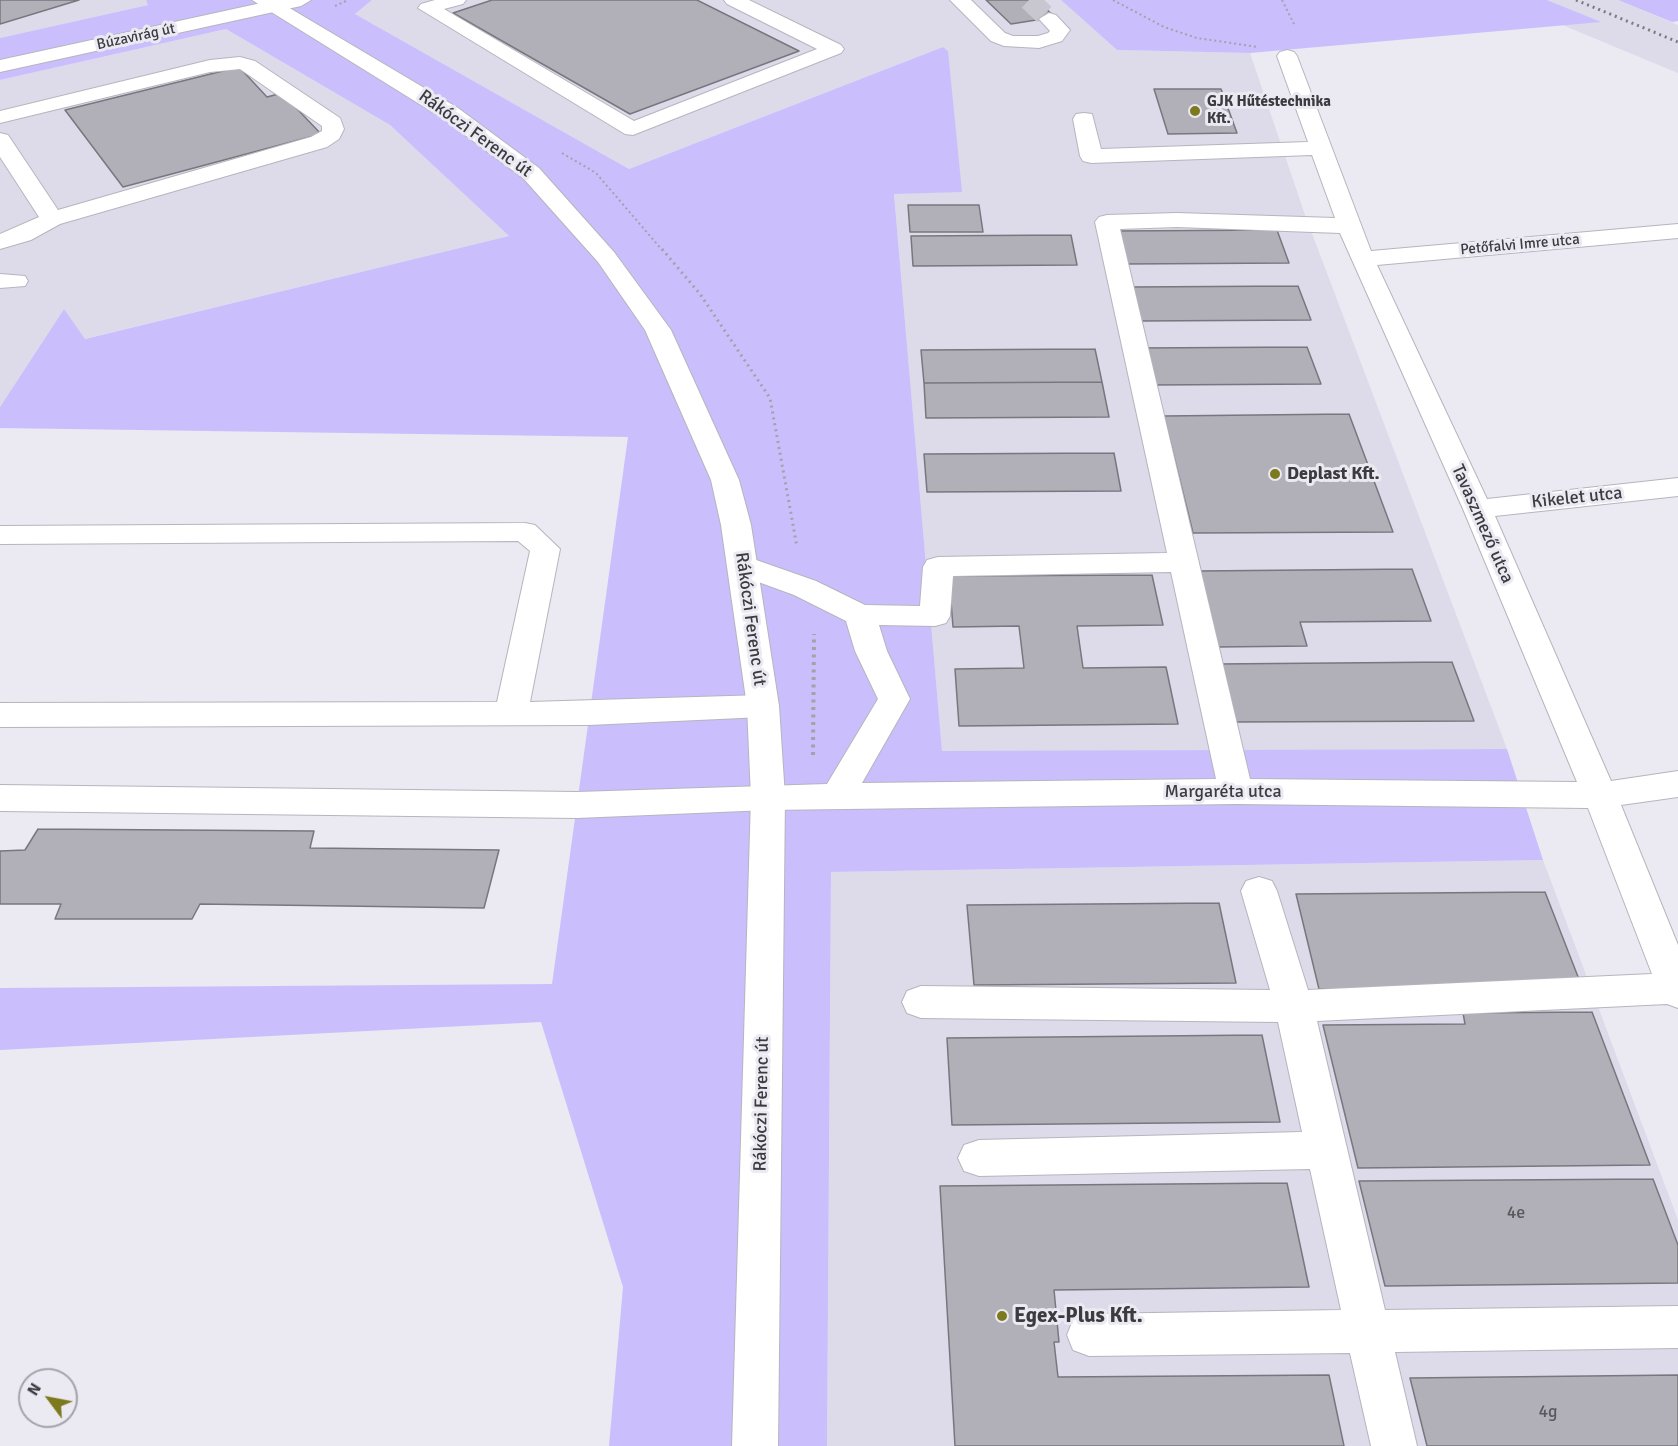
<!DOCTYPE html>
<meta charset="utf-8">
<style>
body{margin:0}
#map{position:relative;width:1678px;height:1446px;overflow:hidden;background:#ebe9f2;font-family:Signika,sans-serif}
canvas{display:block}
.north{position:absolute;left:18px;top:1368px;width:60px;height:60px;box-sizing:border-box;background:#ebe9f2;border:2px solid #a5a3aa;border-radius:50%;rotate:302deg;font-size:16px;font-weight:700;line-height:24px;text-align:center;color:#3c3b3f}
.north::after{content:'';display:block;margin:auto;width:21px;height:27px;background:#7d791e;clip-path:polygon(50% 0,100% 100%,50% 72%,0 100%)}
</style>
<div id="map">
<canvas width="1678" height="1446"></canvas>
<div class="north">N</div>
</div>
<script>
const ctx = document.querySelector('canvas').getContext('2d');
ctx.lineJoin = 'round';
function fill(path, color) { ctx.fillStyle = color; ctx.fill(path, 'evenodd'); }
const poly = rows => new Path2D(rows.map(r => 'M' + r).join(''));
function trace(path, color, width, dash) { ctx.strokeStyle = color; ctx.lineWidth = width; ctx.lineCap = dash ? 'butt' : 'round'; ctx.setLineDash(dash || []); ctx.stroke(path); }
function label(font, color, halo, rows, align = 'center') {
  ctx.font = font + ' Signika,sans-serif'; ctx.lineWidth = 6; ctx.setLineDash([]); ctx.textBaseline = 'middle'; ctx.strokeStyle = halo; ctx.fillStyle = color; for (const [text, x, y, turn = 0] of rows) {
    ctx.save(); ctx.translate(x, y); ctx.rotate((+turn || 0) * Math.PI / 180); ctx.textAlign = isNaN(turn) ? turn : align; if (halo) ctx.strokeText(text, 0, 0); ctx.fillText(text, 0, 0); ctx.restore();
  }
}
fill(poly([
 [0,0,146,0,148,5,0,38],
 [372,0,1061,0,1117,50,1250,53,1305,215,1507,749,942,752,894,193,948,51,943,47,629,169,355,14],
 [1547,0,1618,0,1678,25,1678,73,1560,24,1599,22],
 [226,29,390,125,509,236,84,339,64,309,0,407,0,80],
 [1543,860,1678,1220,1678,1446,827,1446,831,872]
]), '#dddaea');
fill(poly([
 [146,0,372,0,355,14,629,169,943,47,948,51,962,192,894,194,942,751,1507,749,1543,860,831,872,827,1446,609,1446,623,1287,541,1022,0,1050,0,988,552,984,628,437,0,428,0,407,64,309,85,339,509,236,390,125,226,29,0,80,0,38,148,5],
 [1061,0,1547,0,1601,22,1250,53,1117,50],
 [1618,0,1678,0,1678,21,1672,22]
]), '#cabffc');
const building = poly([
 [0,0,79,0,0,24,0,0],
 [492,0,697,0,799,51,630,114,453,13,492,0],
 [986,0,1036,0,1055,17,1011,24,986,0],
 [239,67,267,97,282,93,321,134,123,187,65,110,239,67],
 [1154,89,1221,89,1237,133,1168,134,1154,89],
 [908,205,979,205,983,232,910,232,908,205],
 [1277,230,1289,263,1124,264,1116,231,1277,230],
 [1071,235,1077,265,913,266,911,236,1071,235],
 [1298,286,1311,320,1138,321,1130,287,1298,286],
 [1307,347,1321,384,1149,385,1140,348,1307,347],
 [1095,349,1102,382,924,383,921,350,1095,349],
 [1102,382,1109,417,926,418,924,383,1102,382],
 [1349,414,1393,532,1193,533,1164,416,1349,414],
 [1114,453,1121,491,927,492,924,454,1114,453],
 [1412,569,1431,621,1300,622,1307,646,1217,647,1199,571,1412,569],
 [1152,575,1163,625,1077,626,1083,668,1166,667,1178,724,959,726,955,669,1024,668,1019,626,953,627,949,576,1152,575],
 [1452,662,1474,721,1231,722,1217,664,1452,662],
 [38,829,314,831,310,848,499,850,484,908,200,904,192,919,55,919,61,904,0,904,0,851,25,850,38,829],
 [1545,892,1582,987,1319,989,1296,894,1545,892],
 [1219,903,1236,983,974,985,967,905,1219,903],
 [1592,1012,1650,1165,1358,1168,1323,1025,1465,1024,1463,1013,1592,1012],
 [1262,1035,1280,1122,952,1125,947,1038,1262,1035],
 [1653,1179,1678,1245,1678,1283,1385,1286,1359,1181,1653,1179],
 [1287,1183,1309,1287,1054,1290,1059,1342,1054,1342,1058,1377,1329,1375,1344,1446,955,1446,940,1186,1287,1183],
 [1678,1375,1678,1446,1427,1446,1410,1378,1678,1375]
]);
fill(building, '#b1b0b8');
trace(building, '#78777e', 1.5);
trace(poly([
 [1029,0,1049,19]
]), '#c8c6ce', 21, [21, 10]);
const minor = poly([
 [275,0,311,0,301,6,0,72,0,60,275,0],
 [435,0,466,0,463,4,444,9,634,121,817,49,727,4,724,0,749,0,841,45,844,49,841,53,633,135,625,134,418,8,421,4,435,0],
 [950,0,971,0,1005,33,1013,36,1038,36,1048,33,1050,31,1039,19,1049,13,1056,15,1070,30,1062,41,1039,48,1004,46,991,41,950,0],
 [1287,50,1294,52,1297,56,1371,251,1678,224,1678,238,1377,265,1487,499,1678,478,1678,496,1495,516,1611,781,1678,771,1678,797,1621,805,1678,945,1678,1008,1667,1004,1317,1021,1385,1310,1678,1306,1678,1348,1395,1352,1417,1446,1371,1446,1350,1353,1089,1356,1073,1350,1067,1335,1073,1320,1089,1314,1341,1310,1310,1169,979,1176,964,1171,958,1158,964,1145,979,1140,1302,1132,1278,1022,921,1018,907,1013,902,1002,907,991,921,986,1270,990,1241,891,1246,881,1259,877,1272,881,1277,891,1308,990,1652,974,1588,808,1236,804,768,810,577,818,0,811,0,785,577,792,827,784,878,699,855,651,846,621,794,595,731,572,727,565,731,558,742,555,816,581,865,605,920,606,923,567,927,560,938,557,1167,553,1095,222,1099,217,1107,215,1177,213,1335,218,1312,155,1091,163,1083,161,1080,156,1073,119,1076,114,1084,113,1092,114,1101,149,1308,142,1277,56,1280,52,1287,50],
 [1177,227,1340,233,1463,509,1577,782,1250,779,1120,229,1177,227],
 [1171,572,1216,779,862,783,910,699,887,651,879,625,935,626,946,623,950,616,953,576,1171,572],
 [240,57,255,61,340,118,344,129,339,139,327,147,60,224,31,240,0,249,0,234,39,217,0,157,0,133,8,135,58,210,311,137,322,131,322,126,240,69,210,72,0,123,0,111,210,60,240,57],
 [0,274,25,276,28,281,25,286,0,288,0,274],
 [525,523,535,525,560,549,530,702,763,695,775,698,779,706,775,714,763,717,589,725,0,727,0,703,497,702,530,551,518,541,0,544,0,526,525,523]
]);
const major = poly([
 [252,0,276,0,458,108,539,168,614,252,671,330,739,480,751,525,779,706,785,797,778,1446,732,1446,751,797,747,706,721,525,711,480,645,330,598,262,523,178,442,118,252,0]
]);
trace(minor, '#b6b5bd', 2);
trace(major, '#b6b5bd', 2);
trace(poly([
 [1113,0,1164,27,1197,38,1258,47],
 [1282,0,1295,26],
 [335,6,348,0],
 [562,153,596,173,663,251]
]), '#a3a2a9', 2, [2, 3]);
trace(poly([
 [662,249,700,294,770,398,797,547]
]), '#a3a2a9', 3, [2, 4]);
trace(poly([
 [813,755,814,634]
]), '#a3a2a9', 4, [3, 4.5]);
fill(minor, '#fff');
fill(major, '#fff');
trace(poly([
 [1576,0,1678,42]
]), '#7c7b81', 3, [2, 4]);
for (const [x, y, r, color] of [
 [1195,111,6,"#7d791e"],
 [1275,474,6,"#7d791e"],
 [1002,1316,6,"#7d791e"]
]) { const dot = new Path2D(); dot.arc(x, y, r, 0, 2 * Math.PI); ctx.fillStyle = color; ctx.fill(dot); trace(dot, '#ebe9f2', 2); }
label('15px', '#3c3b3f', '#ebe9f2', [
 ["Búzavirág út",136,37,-12],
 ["Petőfalvi Imre utca",1520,245,-5]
]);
label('bold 15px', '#3c3b3f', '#ebe9f2', [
 ["GJK Hűtéstechnika",1207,102],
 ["Kft.",1207,119]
], 'left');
label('18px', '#3c3b3f', '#ebe9f2', [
 ["Rákóczi Ferenc út",475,134,36],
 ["Kikelet utca",1577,498,-6],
 ["Tavaszmező utca",1482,524,66],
 ["Rákóczi Ferenc út",750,619,82],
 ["Margaréta utca",1223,792],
 ["Rákóczi Ferenc út",762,1104,-89]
]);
label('bold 18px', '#3c3b3f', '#ebe9f2', [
 ["Deplast Kft.",1287,474]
], 'left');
label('18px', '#59585d', null, [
 ["4e",1516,1213],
 ["4g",1548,1412]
]);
label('bold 21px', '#3c3b3f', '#ebe9f2', [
 ["Egex-Plus Kft.",1014,1316]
], 'left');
</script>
